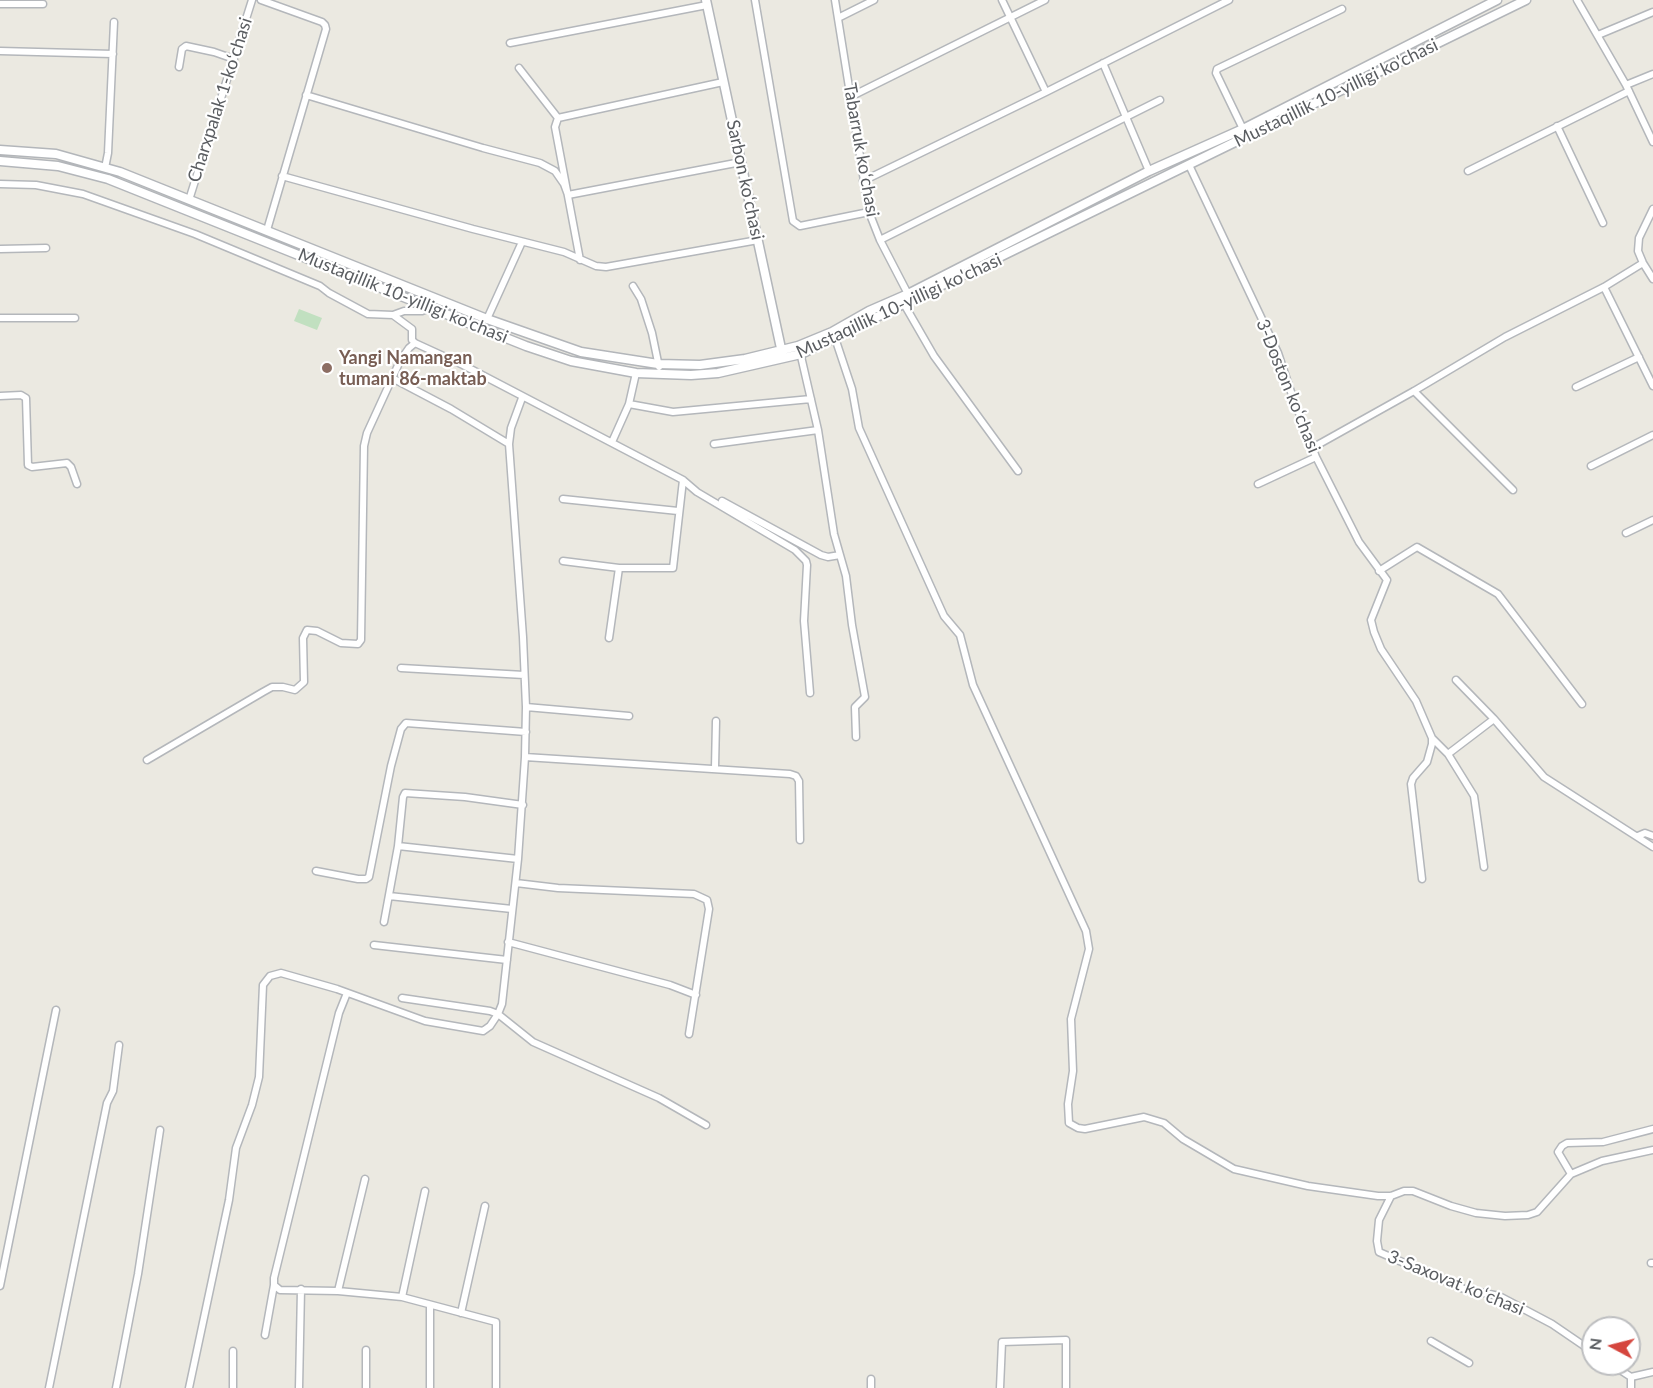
<!DOCTYPE html>
<meta charset="utf-8">
<style>
body{margin:0}
#map{position:relative;width:1653px;height:1388px;overflow:hidden;background:#ebe9e1;font-family:Lato,sans-serif}
canvas{display:block}
.north{position:absolute;left:1581px;top:1316px;width:60px;height:60px;box-sizing:border-box;background:#fff;border:2px solid #bdbec0;border-radius:50%;rotate:277deg;font-size:16px;font-weight:700;line-height:24px;text-align:center;color:#5a5d61}
.north::after{content:'';display:block;margin:auto;width:21px;height:27px;background:#d5463e;clip-path:polygon(50% 0,100% 100%,50% 72%,0 100%)}
</style>
<div id="map">
<canvas width="1653" height="1388"></canvas>
<div class="north">N</div>
</div>
<script>
const ctx = document.querySelector('canvas').getContext('2d');
ctx.lineJoin = 'round';
function fill(path, color) { ctx.fillStyle = color; ctx.fill(path, 'evenodd'); }
const poly = rows => new Path2D(rows.map(r => 'M' + r).join(''));
function trace(path, color, width, dash) { ctx.strokeStyle = color; ctx.lineWidth = width; ctx.lineCap = dash ? 'butt' : 'round'; ctx.setLineDash(dash || []); ctx.stroke(path); }
function label(font, color, halo, rows, align = 'center') {
  ctx.font = font + ' Lato,sans-serif'; ctx.lineWidth = 4.5; ctx.setLineDash([]); ctx.textBaseline = 'middle'; ctx.strokeStyle = halo; ctx.fillStyle = color; for (const [text, x, y, turn = 0] of rows) {
    ctx.save(); ctx.translate(x, y); ctx.rotate((+turn || 0) * Math.PI / 180); ctx.textAlign = isNaN(turn) ? turn : align; if (halo) ctx.strokeText(text, 0, 0); ctx.fillText(text, 0, 0); ctx.restore();
  }
}
fill(poly([
 [299,309,322,318,317,330,294,321]
]), '#c1e0c0');
const street = poly([
 [261,0,322,22,325,25,326,29,267,230],
 [755,0,793,221,800,226,869,212],
 [835,0,869,212,880,240,908,294],
 [1002,0,1046,92],
 [1577,0,1626,85,1653,142],
 [0,4,43,4],
 [838,18,874,0],
 [1598,35,1653,12],
 [510,43,707,5],
 [0,51,113,54],
 [1103,63,1149,171],
 [179,67,182,49,186,46,214,52,234,59],
 [519,68,558,118],
 [1626,85,1653,74],
 [306,95,483,148,540,163,555,171,564,184,568,195,741,162],
 [852,96,1045,0],
 [1557,126,1603,223],
 [1243,129,1216,73,1217,69,1342,9],
 [1189,165,1278,353,1292,395,1316,457,1359,542,1387,580,1371,620,1374,632,1381,649,1416,701,1432,738,1432,744,1427,762,1413,778,1411,784,1422,879],
 [105,168,108,153,114,22],
 [1468,171,1629,91],
 [282,176,473,229,564,252,596,266,606,267,758,240],
 [863,181,1046,92,1229,0],
 [0,184,36,185,83,194,195,234,320,286,329,293,368,314,393,315,412,329,412,340,415,343],
 [189,200,252,0],
 [1653,209,1639,238,1638,251,1643,263,1653,279],
 [880,240,1160,100],
 [0,249,46,248],
 [580,260,555,127,558,118,723,82],
 [633,286,641,299,652,333,659,367],
 [1604,287,1653,386],
 [904,304,934,356,1018,471],
 [393,315,404,311,422,311,432,307],
 [0,318,75,318],
 [487,319,522,242],
 [835,338,852,389,859,428,944,616,960,635,973,685,1086,931,1089,949,1071,1019,1073,1071,1068,1104,1069,1123,1078,1128,1085,1129,1144,1117,1164,1123,1183,1139,1234,1169,1308,1186,1378,1196,1391,1196,1404,1191,1413,1191,1451,1206,1476,1213,1505,1216,1528,1215,1537,1212,1571,1174,1602,1161,1653,1150],
 [415,343,463,365,683,480,697,492,795,550,806,561,807,565,804,621,810,693],
 [800,352,818,430,834,534,846,576,852,625,865,697,855,707,856,737],
 [392,378,451,409,509,444],
 [1576,387,1639,357],
 [1414,391,1513,490],
 [0,396,21,395,26,398,28,465,32,467,67,463,71,467,77,484],
 [629,404,673,412,811,399],
 [612,442,629,404,636,373],
 [714,444,818,430],
 [1312,448,1414,391,1505,337,1604,287,1643,263],
 [1591,466,1653,435],
 [1258,484,1316,457],
 [563,499,678,511],
 [722,501,821,555,828,557,840,555],
 [1626,533,1653,520],
 [563,561,619,568,673,568,683,480],
 [1379,571,1417,547,1498,594,1582,704],
 [609,638,619,568],
 [401,668,524,675],
 [1456,680,1494,719,1544,777,1653,847],
 [526,707,629,716],
 [1432,738,1448,754,1474,796,1484,867],
 [1448,754,1494,719],
 [525,757,790,774,796,776,799,781,800,840],
 [147,760,263,692,272,687,283,687,295,690,304,682,303,638,307,630,317,631,341,643,358,644,361,640,364,446,367,433,400,361,409,348,415,343],
 [715,768,716,721],
 [1638,836,1645,833,1653,836],
 [398,846,403,797,405,793,465,797,523,805],
 [316,871,358,879,366,879,369,877,391,766,401,729,406,723,526,732],
 [516,883,558,888,694,894,707,900,709,909,689,1034],
 [389,896,512,909],
 [384,922,398,846,518,859],
 [508,942,670,985,696,995],
 [374,945,507,960],
 [347,993,339,1013,274,1278,274,1285,280,1290,338,1291,402,1297,496,1322,496,1388],
 [402,998,490,1011,498,1014,533,1042,659,1098,706,1125],
 [1571,1174,1558,1152,1562,1146,1567,1143,1603,1142,1653,1129],
 [1391,1196,1379,1220,1377,1241,1379,1252,1464,1289,1499,1296,1552,1324,1593,1352],
 [1651,1263,1653,1263],
 [0,1286,56,1010],
 [338,1291,365,1179],
 [402,1297,425,1191],
 [461,1313,485,1206],
 [265,1335,274,1285],
 [1431,1341,1469,1363],
 [1611,1364,1631,1377,1653,1372],
 [1631,1377,1631,1388],
 [49,1388,107,1103,113,1091,119,1045],
 [116,1388,138,1274,160,1130],
 [189,1388,229,1200,236,1148,252,1105,259,1077,263,985,270,976,281,973,337,989,425,1021,483,1031,490,1026,498,1014,502,1004,518,859,525,757,526,707,523,637,509,444,511,428,522,398],
 [233,1388,233,1351],
 [299,1388,301,1289],
 [366,1388,366,1350],
 [430,1388,430,1306],
 [871,1388,871,1379],
 [1000,1388,1002,1342,1066,1340,1066,1388]
]);
const secondary = poly([
 [706,0,782,353],
 [0,150,56,154,120,172,487,319,581,352,658,364,700,365,745,359,798,346,832,332,869,311,908,294,1149,171,1243,129,1497,0],
 [0,161,58,166,108,179,526,346,571,361,636,373,691,375,718,373,801,354,1526,0]
]);
trace(street, '#b4b7bb', 9);
trace(secondary, '#b3b6ba', 11);
trace(street, '#fff', 6);
trace(secondary, '#fff', 8);
for (const [x, y, r, color] of [
 [327,368,6,"#8d6e63"]
]) { const dot = new Path2D(); dot.arc(x, y, r, 0, 2 * Math.PI); ctx.fillStyle = color; ctx.fill(dot); trace(dot, '#fff', 2); }
label('18px', '#5a5d61', '#fff', [
 ["Mustaqillik 10-yilligi ko'chasi",1336,93,-26],
 ["Charxpalak 1-koʻchasi",220,100,-72],
 ["Tabarruk koʻchasi",861,150,80],
 ["Sarbon koʻchasi",745,180,78],
 ["Mustaqillik 10-yilligi ko'chasi",403,296,22],
 ["Mustaqillik 10-yilligi ko'chasi",899,306,-25],
 ["3-Doston koʻchasi",1288,386,68],
 ["3-Saxovat koʻchasi",1456,1283,22]
]);
label('bold 18px', '#785e54', '#fff', [
 ["Yangi Namangan",339,358],
 ["tumani 86-maktab",339,379]
], 'left');
</script>
